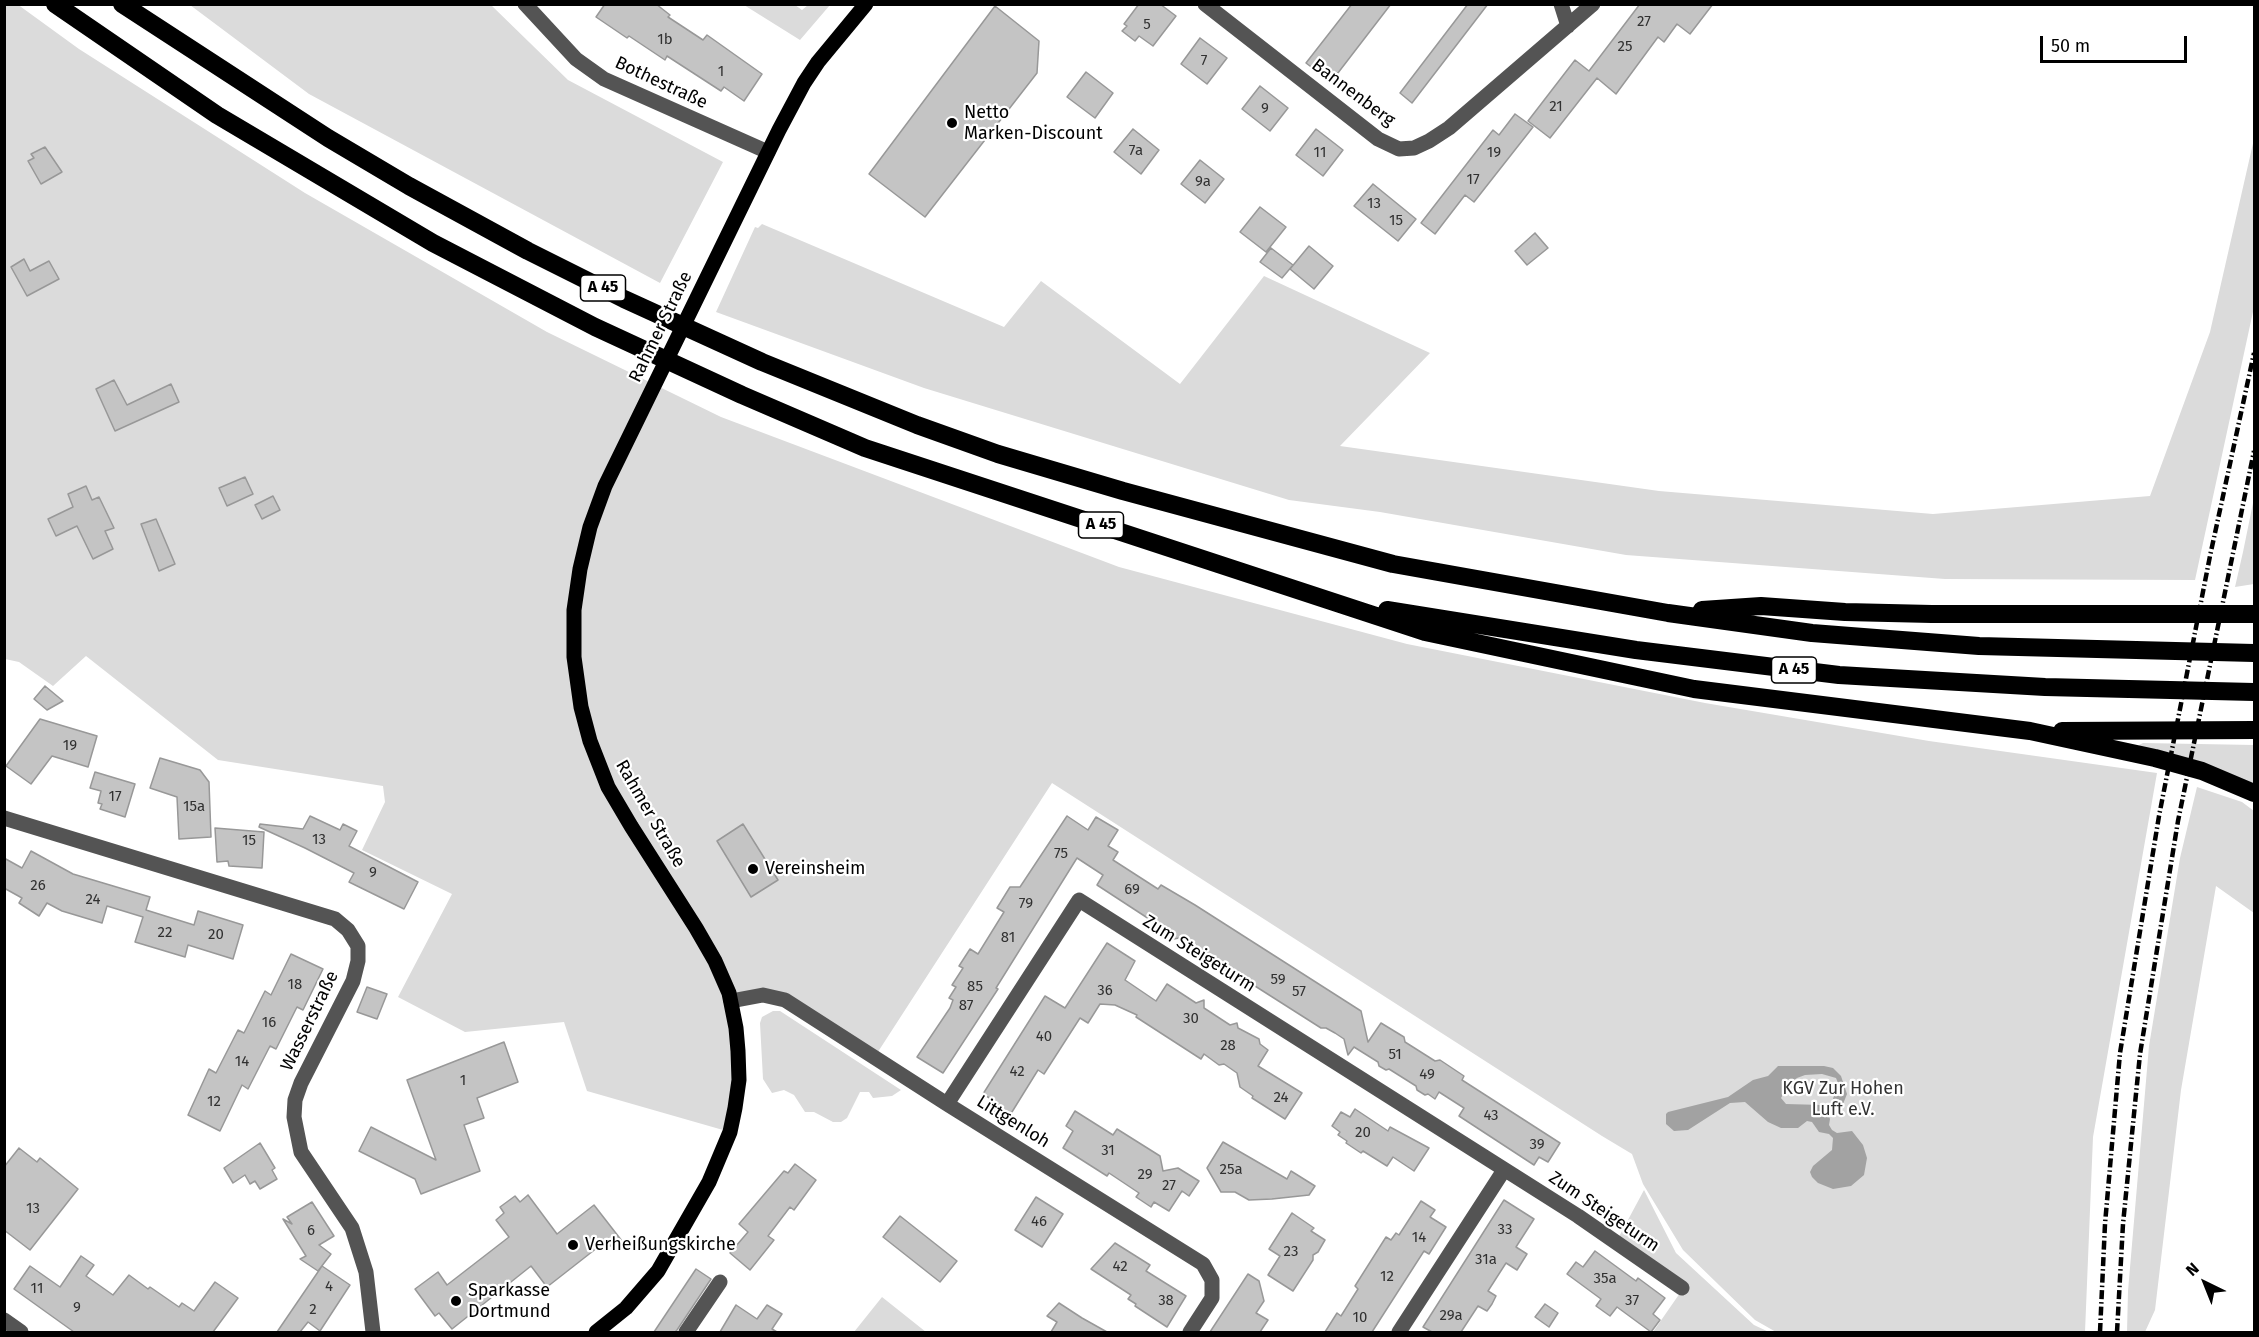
<!DOCTYPE html>
<meta charset="utf-8">
<style>
body{margin:0}
#map{position:relative;width:2259px;height:1337px;overflow:hidden;background:#fff;font-family:"Fira Sans",sans-serif}
canvas{display:block}
.frame{position:absolute;inset:0;border:6px solid #000;pointer-events:none}
.north{position:absolute;left:2175px;top:1253px;width:60px;height:60px;-webkit-text-stroke:4px #fff;paint-order:stroke;rotate:317deg;font-size:16px;font-weight:700;line-height:24px;text-align:center;color:#000}
.north::after{content:'';display:block;margin:auto;width:21px;height:27px;background:#000;clip-path:polygon(50% 0,100% 100%,50% 72%,0 100%)}
.scale{position:absolute;left:2040px;top:36px;width:147px;height:27px;box-sizing:border-box;border:3px solid #000;border-top:0;padding-left:8px;font-size:18px;line-height:21px;white-space:nowrap;color:#000;-webkit-text-stroke:4px #fff;paint-order:stroke}
</style>
<div id="map">
<canvas width="2259" height="1337"></canvas>
<div class="frame"></div>
<div class="north">N</div>
<div class="scale">50 m</div>
</div>
<script>
const ctx = document.querySelector('canvas').getContext('2d');
ctx.lineJoin = 'round';
function fill(path, color) { ctx.fillStyle = color; ctx.fill(path, 'evenodd'); }
const poly = rows => new Path2D(rows.map(r => 'M' + r).join(''));
function trace(path, color, width, dash) { ctx.strokeStyle = color; ctx.lineWidth = width; ctx.lineCap = dash ? 'butt' : 'round'; ctx.setLineDash(dash || []); ctx.stroke(path); }
function label(font, color, halo, rows, align = 'center') {
  ctx.font = font + ' "Fira Sans",sans-serif'; ctx.lineWidth = 4.5; ctx.setLineDash([]); ctx.textBaseline = 'middle'; ctx.strokeStyle = halo; ctx.fillStyle = color; for (const [text, x, y, turn = 0] of rows) {
    ctx.save(); ctx.translate(x, y); ctx.rotate((+turn || 0) * Math.PI / 180); ctx.textAlign = isNaN(turn) ? turn : align; if (halo) ctx.strokeText(text, 0, 0); ctx.fillText(text, 0, 0); ctx.restore();
  }
}
fill(poly([
 [17,4,79,49,305,193,547,332,721,417,1119,567,1407,644,1705,703,1929,741,2157,773,2093,1137,2085,1332,1776,1332,1755,1320,1683,1250,1643,1184,1632,1154,1602,1136,1052,783,874,1058,785,1000,732,999,736,1028,730,1132,587,1091,564,1022,465,1032,398,997,452,894,362,850,385,802,383,786,218,760,86,656,53,686,19,662,5,659,4,5],
 [190,5,491,5,568,80,723,162,660,283,309,94],
 [744,5,795,5,802,10,808,5,830,5,800,40],
 [2254,139,2254,307,2195,580,1945,579,1626,555,1380,512,1289,500,924,388,716,312,755,227,758,228,762,224,1004,327,1041,281,1180,384,1264,276,1430,353,1340,446,1659,491,1933,514,2150,496,2210,332],
 [2254,498,2254,584,2235,587,2243,552],
 [2143,743,2254,745,2254,784,2141,748,2139,745],
 [2197,787,2242,802,2254,811,2254,913,2216,886,2181,1090,2155,1310,2145,1332,2127,1332,2128,1291,2149,1046,2180,858],
 [773,1011,780,1011,901,1090,892,1096,873,1098,869,1092,860,1092,847,1118,841,1122,833,1122,814,1112,805,1112,794,1095,784,1090,772,1093,763,1079,760,1023,762,1017],
 [1644,1190,1676,1253,1754,1325,1769,1332,1653,1332,1680,1293,1614,1246],
 [882,1297,926,1332,854,1332]
]), '#dbdbdb');
fill(poly([
 [1778,1066,1824,1066,1833,1068,1841,1076,1847,1094,1843,1104,1832,1102,1838,1083,1836,1078,1822,1074,1805,1075,1797,1078,1789,1084,1781,1098,1786,1104,1822,1105,1826,1108,1830,1119,1829,1125,1832,1130,1837,1133,1852,1131,1863,1145,1867,1158,1864,1175,1851,1186,1833,1189,1818,1183,1812,1177,1810,1172,1813,1166,1832,1150,1833,1138,1829,1134,1819,1132,1812,1122,1807,1121,1798,1128,1781,1128,1768,1122,1745,1102,1730,1103,1688,1130,1674,1131,1666,1124,1666,1114,1668,1112,1728,1097,1753,1080,1768,1076]
]), '#a2a2a2');
const building = poly([
 [605,4,656,4,670,15,668,17,703,40,707,35,762,74,744,101,724,87,721,91,667,56,665,60,629,36,627,38,596,17,605,4],
 [1139,4,1160,4,1176,16,1153,46,1139,36,1135,41,1122,31,1127,26,1124,24,1139,4],
 [1352,4,1391,4,1331,82,1306,63,1352,4],
 [1468,4,1488,4,1412,103,1400,93,1468,4],
 [1640,4,1713,4,1690,34,1677,24,1664,42,1658,37,1616,94,1597,78,1550,138,1528,121,1575,60,1589,71,1640,4],
 [995,6,1039,41,1037,73,925,217,869,174,995,6],
 [1200,38,1227,58,1207,84,1181,64,1200,38],
 [1086,72,1113,93,1095,118,1067,97,1086,72],
 [1260,86,1288,108,1270,131,1242,109,1260,86],
 [1515,114,1533,127,1474,202,1465,195,1435,234,1421,223,1493,130,1499,135,1515,114],
 [1133,129,1159,150,1141,174,1114,152,1133,129],
 [1316,129,1343,150,1323,176,1296,155,1316,129],
 [45,147,62,172,41,184,28,161,34,158,31,154,45,147],
 [1200,160,1224,179,1205,203,1181,184,1200,160],
 [1373,184,1416,219,1398,241,1354,206,1373,184],
 [1260,207,1286,227,1266,252,1240,232,1260,207],
 [1535,233,1548,248,1527,265,1515,251,1535,233],
 [1309,246,1333,266,1314,289,1290,269,1309,246],
 [1271,248,1293,265,1282,278,1260,262,1271,248],
 [24,259,30,271,49,261,59,279,27,296,11,267,24,259],
 [114,380,127,405,171,384,179,402,115,431,96,389,114,380],
 [245,477,253,494,227,506,219,488,245,477],
 [86,486,92,500,99,497,114,528,105,531,113,549,93,559,77,526,56,536,48,519,73,507,68,494,86,486],
 [273,496,280,510,262,519,255,505,273,496],
 [156,519,175,564,159,571,141,524,156,519],
 [45,686,63,701,47,710,34,699,45,686],
 [40,719,97,736,88,767,52,756,31,784,6,766,40,719],
 [160,758,200,770,209,782,211,837,179,839,177,797,150,788,160,758],
 [95,772,135,784,125,817,100,809,102,804,98,803,101,791,90,788,95,772],
 [310,816,340,830,343,824,357,831,349,846,418,882,404,909,349,882,354,873,305,848,259,827,260,824,303,829,310,816],
 [1067,816,1088,830,1096,817,1118,830,1108,846,1118,852,1113,860,1158,889,1161,885,1195,905,1361,1011,1368,1042,1381,1023,1404,1037,1405,1042,1435,1061,1440,1060,1464,1076,1462,1080,1560,1143,1548,1162,1539,1157,1534,1165,1459,1116,1464,1108,1439,1092,1435,1099,1428,1094,1425,1095,1417,1090,1416,1086,1389,1069,1386,1070,1379,1066,1378,1062,1354,1047,1348,1055,1344,1039,1335,1033,1326,1028,1321,1028,1244,979,1243,981,1222,969,1202,956,1204,954,1179,938,1168,940,1169,932,1097,885,1103,875,1077,858,996,988,998,989,943,1073,917,1057,950,1008,953,1000,949,998,956,987,952,985,963,968,959,966,970,949,978,954,1004,912,997,908,1010,887,1020,887,1067,816],
 [743,824,778,880,751,897,717,841,743,824],
 [215,828,264,832,262,868,229,866,228,861,217,862,215,828],
 [31,851,73,874,150,897,146,910,194,925,198,911,243,925,233,959,188,945,185,957,135,942,143,917,107,906,102,923,62,911,47,903,39,916,19,903,22,898,4,888,4,858,22,868,31,851],
 [1107,943,1135,961,1125,980,1156,1001,1167,984,1196,1003,1204,1000,1204,1008,1230,1025,1237,1023,1238,1028,1259,1039,1260,1044,1268,1050,1258,1066,1302,1093,1285,1119,1252,1098,1253,1096,1240,1087,1237,1073,1224,1064,1219,1065,1204,1054,1201,1059,1136,1017,1137,1015,1115,1005,1100,1004,1088,1023,1080,1018,1044,1074,1038,1070,1007,1120,991,1110,996,1102,983,1094,1045,996,1065,1008,1107,943],
 [291,954,323,969,303,1010,297,1007,276,1049,270,1046,248,1089,242,1085,220,1131,188,1115,209,1069,216,1073,238,1030,244,1033,265,991,271,995,291,954],
 [367,987,387,994,377,1019,357,1012,367,987],
 [504,1042,518,1082,477,1098,484,1118,464,1125,480,1171,421,1194,415,1179,359,1151,371,1127,436,1160,407,1080,504,1042],
 [1355,1109,1388,1131,1390,1127,1429,1148,1414,1171,1393,1157,1387,1166,1363,1151,1361,1153,1346,1143,1347,1141,1338,1135,1340,1132,1332,1126,1341,1112,1350,1117,1355,1109],
 [1075,1111,1113,1135,1117,1129,1160,1156,1163,1171,1178,1168,1199,1181,1189,1196,1182,1191,1169,1211,1154,1202,1151,1207,1136,1197,1139,1193,1109,1173,1107,1176,1063,1148,1073,1131,1066,1126,1075,1111],
 [1223,1142,1287,1179,1291,1171,1315,1186,1309,1195,1272,1199,1249,1200,1235,1192,1221,1192,1207,1168,1223,1142],
 [260,1143,275,1168,272,1170,277,1179,260,1189,255,1181,250,1184,245,1175,233,1183,224,1168,260,1143],
 [19,1148,37,1162,40,1158,78,1189,30,1250,4,1230,4,1167,19,1148],
 [795,1164,816,1180,794,1210,790,1207,768,1236,774,1240,750,1270,730,1253,748,1232,739,1224,784,1171,788,1173,795,1164],
 [528,1195,557,1234,594,1205,622,1241,611,1246,602,1244,547,1287,531,1266,452,1329,439,1313,435,1316,415,1289,438,1272,447,1285,509,1237,496,1220,504,1213,500,1207,515,1196,520,1202,528,1195],
 [1036,1197,1063,1214,1042,1247,1015,1230,1036,1197],
 [1504,1200,1534,1219,1516,1247,1527,1254,1517,1270,1506,1263,1488,1291,1496,1296,1492,1304,1487,1311,1478,1306,1461,1332,1432,1332,1423,1327,1504,1200],
 [1421,1201,1435,1210,1430,1217,1446,1227,1429,1254,1424,1251,1372,1332,1325,1332,1337,1313,1341,1316,1358,1289,1355,1286,1386,1237,1391,1240,1396,1233,1399,1235,1421,1201],
 [312,1202,334,1236,319,1245,331,1254,318,1271,300,1259,306,1256,283,1219,292,1224,287,1217,312,1202],
 [1292,1213,1314,1228,1311,1231,1325,1240,1318,1252,1313,1255,1313,1260,1293,1291,1268,1275,1280,1256,1269,1249,1292,1213],
 [900,1216,957,1261,940,1282,883,1237,900,1216],
 [1115,1243,1150,1265,1146,1271,1186,1296,1167,1327,1135,1306,1136,1304,1128,1299,1131,1295,1091,1269,1115,1243],
 [1595,1251,1636,1281,1638,1278,1665,1298,1653,1314,1660,1320,1651,1332,1617,1307,1610,1316,1596,1306,1601,1299,1567,1274,1576,1262,1583,1267,1595,1251],
 [81,1256,94,1265,86,1276,113,1295,129,1275,148,1289,150,1287,179,1307,182,1303,194,1311,215,1282,238,1298,213,1332,74,1332,14,1289,30,1266,60,1287,81,1256],
 [322,1266,350,1285,320,1331,308,1322,300,1332,277,1332,322,1266],
 [696,1269,711,1279,677,1330,675,1332,654,1332,696,1269],
 [1248,1274,1259,1281,1264,1301,1256,1313,1268,1320,1260,1332,1210,1332,1248,1274],
 [1059,1303,1082,1318,1107,1332,1051,1332,1057,1322,1047,1316,1059,1303],
 [1545,1304,1558,1313,1549,1327,1535,1317,1545,1304],
 [736,1305,757,1319,767,1305,782,1314,772,1329,777,1332,720,1332,736,1305]
]);
fill(building, '#c4c4c4');
trace(building, '#989898', 1.5);
trace(poly([
 [525,4,576,59,604,79,768,152],
 [1205,4,1378,139,1399,149,1414,148,1429,141,1449,128,1593,4],
 [1561,4,1568,26],
 [4,818,335,919,348,930,358,946,358,961,353,981,301,1083,295,1100,294,1117,301,1152,352,1228,366,1272,373,1332],
 [731,1001,763,995,785,1000,947,1104,1203,1264,1212,1280,1212,1298,1190,1332],
 [947,1104,1079,900,1578,1216,1682,1288],
 [4,1320,21,1332],
 [686,1332,720,1282],
 [1399,1332,1504,1170]
]), '#545454', 15);
trace(poly([
 [596,1332,626,1308,658,1271,709,1182,730,1132,735,1108,739,1080,738,1051,736,1028,729,993,715,961,696,928,631,826,608,787,590,741,581,707,574,657,574,610,580,569,590,527,605,486,779,130,804,83,818,62,866,4]
]), '#000', 15);
trace(poly([
 [55,4,217,115,433,243,595,327,742,395,865,448,1425,632,1694,689,2030,731,2155,758,2202,771,2254,793],
 [122,4,328,138,409,186,528,251,624,299,762,362,917,425,998,454,1123,491,1393,564,1668,613,1812,633,1979,646,2254,653],
 [1387,610,1636,650,1839,675,2045,687,2254,692],
 [1702,610,1761,606,1845,612,1932,614,2254,614],
 [2062,731,2254,730]
]), '#000', 18);
trace(poly([
 [2100,1332,2105,1224,2120,1053,2159,816,2210,556,2254,353],
 [2117,1332,2123,1224,2140,1054,2178,821,2254,451]
]), '#000', 4.5, [9, 3, 1.5, 3]);
for (const [x, y, r, color] of [
 [952,123,6,"#000"],
 [753,869,6,"#000"],
 [573,1245,6,"#000"],
 [456,1301,6,"#000"]
]) { const dot = new Path2D(); dot.arc(x, y, r, 0, 2 * Math.PI); ctx.fillStyle = color; ctx.fill(dot); trace(dot, '#fff', 2); }
label('15px', '#313131', null, [
 ["27",1644,22],
 ["5",1147,25],
 ["1b",665,40],
 ["25",1625,47],
 ["7",1204,61],
 ["1",721,72],
 ["21",1556,107],
 ["9",1265,109],
 ["7a",1136,151],
 ["11",1320,153],
 ["19",1494,153],
 ["17",1473,180],
 ["9a",1203,182],
 ["13",1374,204],
 ["15",1396,221],
 ["19",70,746],
 ["17",115,797],
 ["15a",194,807],
 ["13",319,840],
 ["15",249,841],
 ["75",1061,854],
 ["9",373,873],
 ["26",38,886],
 ["69",1132,890],
 ["24",93,900],
 ["79",1026,904],
 ["22",165,933],
 ["20",216,935],
 ["81",1008,938],
 ["59",1278,980],
 ["18",295,985],
 ["85",975,987],
 ["36",1105,991],
 ["57",1299,992],
 ["87",966,1006],
 ["30",1191,1019],
 ["16",269,1023],
 ["40",1044,1037],
 ["28",1228,1046],
 ["51",1395,1055],
 ["14",242,1062],
 ["42",1017,1072],
 ["49",1427,1075],
 ["1",463,1081],
 ["24",1281,1098],
 ["12",214,1102],
 ["43",1491,1116],
 ["20",1363,1133],
 ["39",1537,1145],
 ["31",1108,1151],
 ["25a",1231,1170],
 ["29",1145,1175],
 ["27",1169,1186],
 ["13",33,1209],
 ["46",1039,1222],
 ["33",1505,1230],
 ["6",311,1231],
 ["14",1419,1238],
 ["23",1291,1252],
 ["31a",1486,1260],
 ["42",1120,1267],
 ["12",1387,1277],
 ["35a",1605,1279],
 ["4",329,1287],
 ["11",37,1289],
 ["38",1166,1301],
 ["37",1632,1301],
 ["9",77,1308],
 ["2",313,1310],
 ["29a",1451,1316],
 ["10",1360,1318]
]);
for (const [x, y, w] of [
 [603,288,45],
 [1101,525,45],
 [1794,670,45]
]) { const box = new Path2D(); box.roundRect(x - w / 2, y - 13, w, 26, 4.5); ctx.fillStyle = '#fff'; ctx.fill(box); trace(box, '#000', 1.5); }
label('bold 16px', '#000', null, [
 ["A 45",603,288],
 ["A 45",1101,525],
 ["A 45",1794,670]
]);
label('18px', '#000', '#fff', [
 ["Bothestraße",661,83,25],
 ["Bannenberg",1353,93,37],
 ["Rahmer Straße",661,327,-64],
 ["Rahmer Straße",650,814,60],
 ["Zum Steigeturm",1199,954,32],
 ["Wasserstraße",310,1021,-64],
 ["Littgenloh",1013,1122,32],
 ["Zum Steigeturm",1604,1212,34]
]);
label('18px', '#000', '#fff', [
 ["Netto",964,113],
 ["Marken-Discount",964,134],
 ["Vereinsheim",765,869],
 ["Verheißungskirche",585,1245],
 ["Sparkasse",468,1291],
 ["Dortmund",468,1312]
], 'left');
label('18px', '#323232', '#fff', [
 ["KGV Zur Hohen",1843,1089],
 ["Luft e.V.",1843,1110]
]);
</script>
